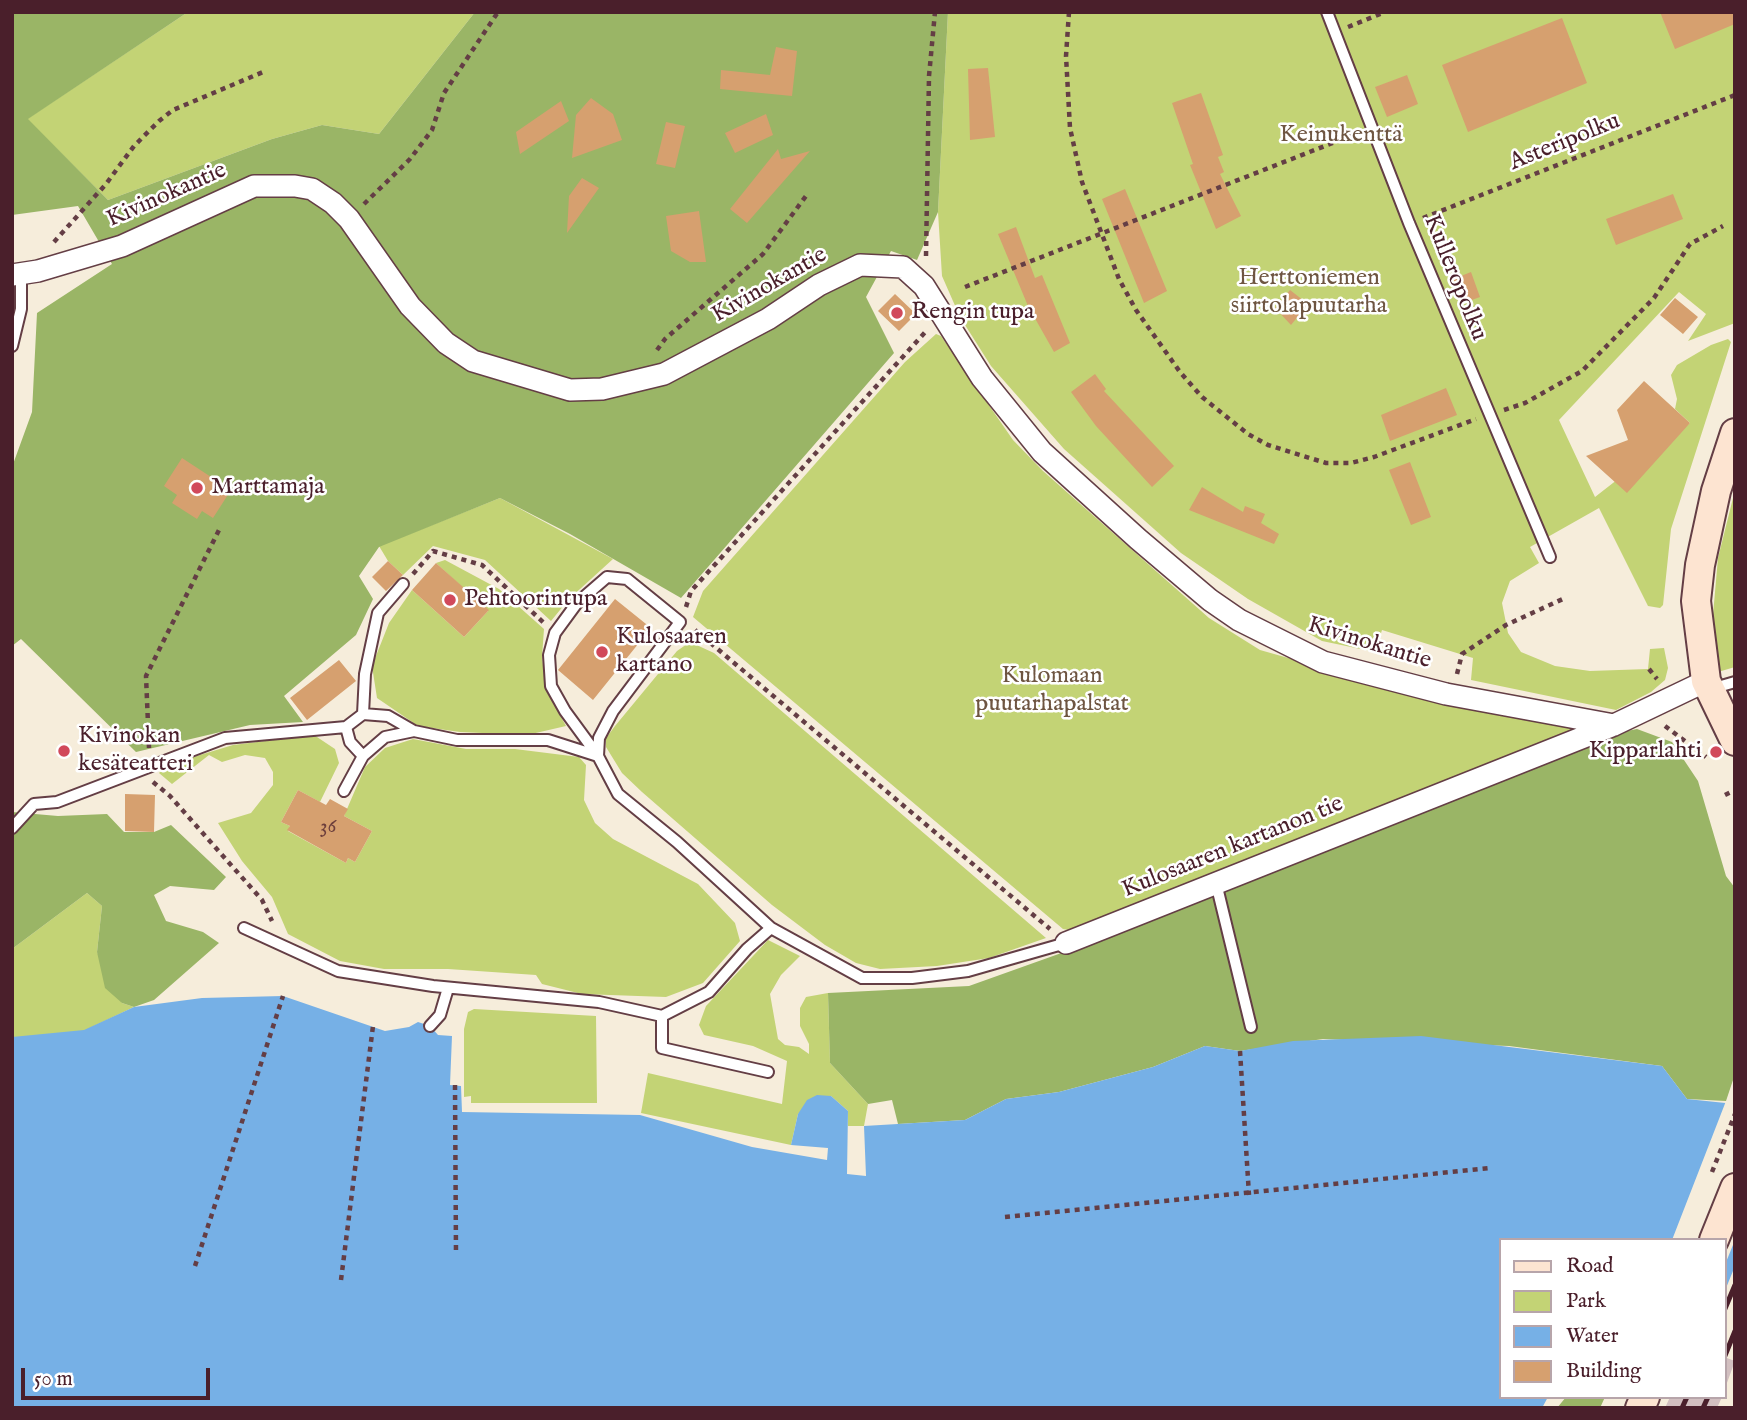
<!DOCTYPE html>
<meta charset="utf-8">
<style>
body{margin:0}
#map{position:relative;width:1747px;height:1420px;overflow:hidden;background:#f6eddb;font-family:"IM FELL English",serif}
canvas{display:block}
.frame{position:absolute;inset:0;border:14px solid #4a1f2b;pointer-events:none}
.legend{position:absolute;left:1499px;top:1238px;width:228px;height:161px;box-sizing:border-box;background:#fff;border:2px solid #b7a5aa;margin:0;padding:9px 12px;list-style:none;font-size:21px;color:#4a1f2b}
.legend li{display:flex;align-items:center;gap:14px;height:35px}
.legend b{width:35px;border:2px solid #b7a5aa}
.scale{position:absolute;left:21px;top:1368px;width:189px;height:32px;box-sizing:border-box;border:4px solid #4a1f2b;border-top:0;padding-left:9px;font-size:21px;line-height:24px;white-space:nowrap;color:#4a1f2b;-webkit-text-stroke:5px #fff;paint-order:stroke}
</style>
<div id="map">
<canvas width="1747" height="1420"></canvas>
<div class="frame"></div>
<ul class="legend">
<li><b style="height:9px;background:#fde4d1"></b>Road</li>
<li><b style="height:19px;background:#c3d375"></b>Park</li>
<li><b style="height:19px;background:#76b0e6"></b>Water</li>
<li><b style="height:19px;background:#d6a06f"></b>Building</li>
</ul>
<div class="scale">50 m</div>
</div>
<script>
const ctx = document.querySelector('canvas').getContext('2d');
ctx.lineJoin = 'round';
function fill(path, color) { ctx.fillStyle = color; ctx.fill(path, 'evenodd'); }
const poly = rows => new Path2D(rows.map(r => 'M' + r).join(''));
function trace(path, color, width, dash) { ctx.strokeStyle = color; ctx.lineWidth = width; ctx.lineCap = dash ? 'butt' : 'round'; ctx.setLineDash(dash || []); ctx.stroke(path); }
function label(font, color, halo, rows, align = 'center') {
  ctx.font = font + ' "IM FELL English",serif'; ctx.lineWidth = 5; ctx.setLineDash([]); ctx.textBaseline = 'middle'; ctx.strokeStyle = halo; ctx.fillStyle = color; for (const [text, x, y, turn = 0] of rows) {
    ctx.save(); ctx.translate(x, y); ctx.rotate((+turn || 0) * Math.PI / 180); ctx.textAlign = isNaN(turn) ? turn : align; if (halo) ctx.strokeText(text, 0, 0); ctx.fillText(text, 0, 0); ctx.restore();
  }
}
fill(poly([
 [1724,1357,1735,1361,1724,1391],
 [1670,1397,1722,1397,1717,1408,1665,1408]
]), '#d2bfc0');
fill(poly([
 [188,12,475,12,379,134,322,125,272,139,108,200,27,119],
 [948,12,1735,12,1735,323,1688,341,1706,314,1679,292,1559,420,1595,497,1690,423,1675,409,1677,399,1671,375,1677,365,1711,345,1728,339,1731,342,1671,529,1663,605,1660,608,1648,606,1599,508,1530,547,1539,563,1510,581,1502,603,1508,633,1521,652,1555,666,1590,671,1648,669,1650,649,1664,648,1668,668,1665,680,1651,692,1616,710,1471,680,1473,658,1382,630,1375,652,1322,641,1248,599,1181,553,1064,449,991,366,960,317,942,276,938,212],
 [936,334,941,336,1013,440,1043,471,1209,618,1260,650,1454,705,1585,730,1075,931,1063,929,693,617,703,591,905,362],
 [1735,490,1735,667,1718,672,1712,626,1718,558],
 [500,498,613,559,569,599,551,621,485,560,433,546,403,575,388,561,379,546],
 [445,560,499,589,544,629,542,657,546,690,566,726,527,735,460,732,418,726,377,698,372,666,389,623,412,590,464,637,488,611,436,563],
 [690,642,714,653,1046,938,989,958,937,966,880,969,856,963,825,945,772,905,642,792,622,773,606,747,606,738,615,726,677,651],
 [314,735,335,749,339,763,320,802,298,790,281,822,290,826,288,831,346,863,348,858,355,862,372,831,344,816,365,767,385,748,413,739,466,749,515,749,579,757,586,765,584,800,595,823,613,839,698,884,735,923,740,941,703,983,666,997,582,994,542,984,536,975,448,969,384,969,340,961,288,934,272,897,242,861,218,823,251,813,273,785,273,772,265,758,245,755,222,762,209,755,172,784,159,773,167,765,233,745],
 [87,893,102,906,97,952,122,1003,134,1007,12,1065,12,949],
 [768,940,800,956,781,975,770,994,778,1039,785,1045,799,1047,809,1054,809,1044,800,1026,800,1008,806,997,828,993,830,1063,868,1104,864,1126,848,1126,848,1111,831,1096,798,1114,791,1145,641,1113,648,1073,782,1104,787,1061,753,1046,704,1035,699,1025,706,1006],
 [474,1009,596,1016,597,1103,471,1103,471,1096,464,1097,464,1029,468,1012]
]), '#c3d375');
fill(poly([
 [12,12,188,12,28,119,108,200,272,139,322,125,379,134,475,12,948,12,938,212,917,260,891,251,866,297,894,353,681,598,570,534,500,498,379,547,359,576,373,599,356,635,284,696,303,722,250,725,136,752,21,639,12,646,12,467,32,412,37,313,112,264,78,206,12,215],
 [1637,729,1672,742,1698,781,1726,876,1735,888,1735,1074,1726,1101,1687,1099,1662,1066,1509,1046,1323,1039,1240,1051,1205,1046,1153,1067,1059,1092,1006,1099,965,1120,898,1124,892,1100,868,1104,830,1063,828,993,969,986,1081,946,1612,734],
 [12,812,58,816,107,814,124,832,154,832,171,825,226,877,214,890,170,886,154,895,166,921,203,932,219,943,154,1000,134,1007,122,1003,105,988,97,952,102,906,87,893,12,949],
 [1566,1397,1605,1397,1600,1408,1557,1408]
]), '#9ab566');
fill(poly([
 [283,996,385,1031,409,1027,418,1022,430,1026,438,1035,452,1036,450,1085,461,1086,462,1112,640,1115,752,1147,827,1160,828,1148,791,1145,798,1114,807,1100,817,1095,831,1096,848,1111,847,1174,866,1176,864,1126,965,1120,1006,1099,1059,1092,1153,1067,1205,1046,1240,1051,1293,1041,1421,1036,1662,1066,1687,1099,1735,1104,1735,1331,1724,1328,1724,1240,1500,1240,1500,1397,1548,1397,1542,1408,12,1408,12,1037,84,1030,134,1007,202,998]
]), '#76b0e6');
fill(poly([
 [1726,1101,1735,1104,1735,1240,1724,1267,1724,1240,1672,1240],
 [1735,1266,1735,1335,1724,1332,1724,1293]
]), '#f6eddb');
fill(poly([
 [1660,12,1735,12,1735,24,1675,49],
 [1562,18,1587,83,1468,132,1442,65],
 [776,47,797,51,792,96,720,89,721,70,770,75],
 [988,68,995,137,970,140,968,69],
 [1407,75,1418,104,1387,117,1375,87],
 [1201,93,1223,155,1218,157,1224,172,1220,174,1241,216,1216,229,1190,165,1193,164,1172,103],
 [591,98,613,114,622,140,572,158,576,115],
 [561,101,569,121,520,154,516,132],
 [766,114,773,135,735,153,725,133],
 [666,122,685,126,675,168,656,164],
 [778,149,781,159,810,151,747,223,730,209],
 [582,178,599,188,567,233,569,196],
 [1125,189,1167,291,1144,303,1102,199],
 [1673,194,1683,219,1616,245,1606,219],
 [699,211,706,262,690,262,671,251,666,216],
 [1016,227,1035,278,1042,275,1070,343,1054,352,1028,306,998,234],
 [1471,272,1480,297,1461,304,1451,280],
 [1290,290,1308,304,1291,325,1275,308],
 [895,294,916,314,899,331,878,311],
 [1675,298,1698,317,1683,334,1660,315],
 [1095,374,1106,389,1104,391,1174,466,1152,487,1096,426,1071,392],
 [1644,381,1690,423,1627,493,1586,456,1628,440,1617,410],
 [1446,388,1457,415,1390,441,1381,415],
 [182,458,231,490,213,518,202,511,197,519,172,503,177,495,164,486],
 [1410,462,1431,517,1411,525,1389,470],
 [1202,487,1243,512,1245,506,1265,514,1261,523,1279,534,1274,544,1189,510],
 [388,561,403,575,386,591,372,577],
 [436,563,489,610,464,637,412,590],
 [615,599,651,628,593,700,558,670],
 [339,660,356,681,307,720,290,698],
 [298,790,326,805,330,799,348,809,344,816,372,831,355,862,348,858,346,863,287,830,290,826,281,822],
 [125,794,155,795,154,832,125,831]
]), '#d6a06f');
const lane = poly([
 [1327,12,1409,223,1550,557],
 [12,346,21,309,21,274],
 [1711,689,1735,682],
 [363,714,365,674,378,613,403,584],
 [363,756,385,737,414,731],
 [598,756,565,711,551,686,549,655,555,633,577,603,607,577,627,579,680,622,613,711,599,738,598,756,618,794,677,842,771,928,862,978,912,978,968,971,1066,943],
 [344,791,363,756,350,742,346,727,363,714,388,716,414,731,457,740,548,740,598,756],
 [12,828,34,804,57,802,225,738,346,727],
 [1216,883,1251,1027],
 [244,928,338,971,433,986,599,1002,662,1016],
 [662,1016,709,992,747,949,771,928],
 [662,1016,662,1048,768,1072],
 [430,1026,440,1015,448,988]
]);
const street = poly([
 [12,275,38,271,122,246,254,186,295,186,312,189,333,203,349,219,410,306,446,343,473,361,570,390,602,389,664,374,768,319,819,285,860,265,903,267,924,286,982,378,1042,452,1138,539,1210,600,1239,620,1323,662,1446,694,1614,725],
 [1066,943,1614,725,1706,681]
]);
const secondary = poly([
 [1735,433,1716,491,1700,565,1696,601,1706,681,1735,741],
 [1714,1240,1735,1188],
 [1640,1408,1645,1397]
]);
trace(lane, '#643e45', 14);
trace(street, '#643e45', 24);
trace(secondary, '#643e45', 32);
trace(poly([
 [1069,12,1066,56,1070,128,1082,182,1119,279,1136,310,1180,372,1202,397,1248,434,1268,445,1326,463,1351,463,1374,457,1476,419],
 [1348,27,1385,12],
 [364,204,410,159,432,130,444,93,498,12],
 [1423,218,1735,95],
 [54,242,106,184,134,146,159,121,173,110,263,72],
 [926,256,929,76,935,12],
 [965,287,1358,133],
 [657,350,665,339,763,254,806,196],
 [1504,410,1525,403,1582,371,1654,298,1690,244,1723,226],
 [413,574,433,551,482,565,544,623],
 [686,607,691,591,928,329],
 [695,630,1050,929],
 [1649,669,1657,679],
 [1457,674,1462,654,1506,625,1565,598],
 [1665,726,1706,757],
 [149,748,146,676,221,526],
 [153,782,170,796,262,900,272,921],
 [1725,795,1735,790],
 [1240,1051,1249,1195],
 [455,1085,456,1254],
 [1712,1172,1735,1114],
 [1005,1217,1491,1168],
 [195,1266,283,996],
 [341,1280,373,1026]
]), '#643e45', 4.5, [5, 5]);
trace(lane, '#fff', 10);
trace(street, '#fff', 21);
trace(secondary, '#fde4d1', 28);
trace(poly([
 [1724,1311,1735,1285],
 [1724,1358,1735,1331],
 [1682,1408,1687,1397],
 [1703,1408,1708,1397]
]), '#4a1f2b', 5);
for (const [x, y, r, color] of [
 [897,313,7,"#d1495b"],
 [197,488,7,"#d1495b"],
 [450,600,7,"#d1495b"],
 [602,652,7,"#d1495b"],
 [64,751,7,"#d1495b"],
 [1716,752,7,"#d1495b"]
]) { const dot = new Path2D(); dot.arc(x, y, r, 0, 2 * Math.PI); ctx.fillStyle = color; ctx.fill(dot); trace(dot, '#fff', 2.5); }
label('21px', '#6d3f3c', null, [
 ["36",328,828]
]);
label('24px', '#6e5541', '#fff', [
 ["Keinukenttä",1341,136],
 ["Herttoniemen",1309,279],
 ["siirtolapuutarha",1309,307],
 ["Kulomaan",1052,677],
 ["puutarhapalstat",1052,705]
]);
label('24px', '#4a1f2b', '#fff', [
 ["Asteripolku",1565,143,-22],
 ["Kivinokantie",167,196,-24],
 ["Kulleropolku",1454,278,68],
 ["Kivinokantie",770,286,-30],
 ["Kivinokantie",1369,644,17],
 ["Kulosaaren kartanon tie",1233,848,-22]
]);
label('24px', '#4a1f2b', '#fff', [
 ["Rengin tupa",911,313],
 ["Marttamaja",211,488],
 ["Pehtoorintupa",464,600],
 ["Kulosaaren",616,638],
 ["kartano",616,666],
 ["Kivinokan",78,737],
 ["kesäteatteri",78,765],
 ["Kipparlahti",1702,752,"right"]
], 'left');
</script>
